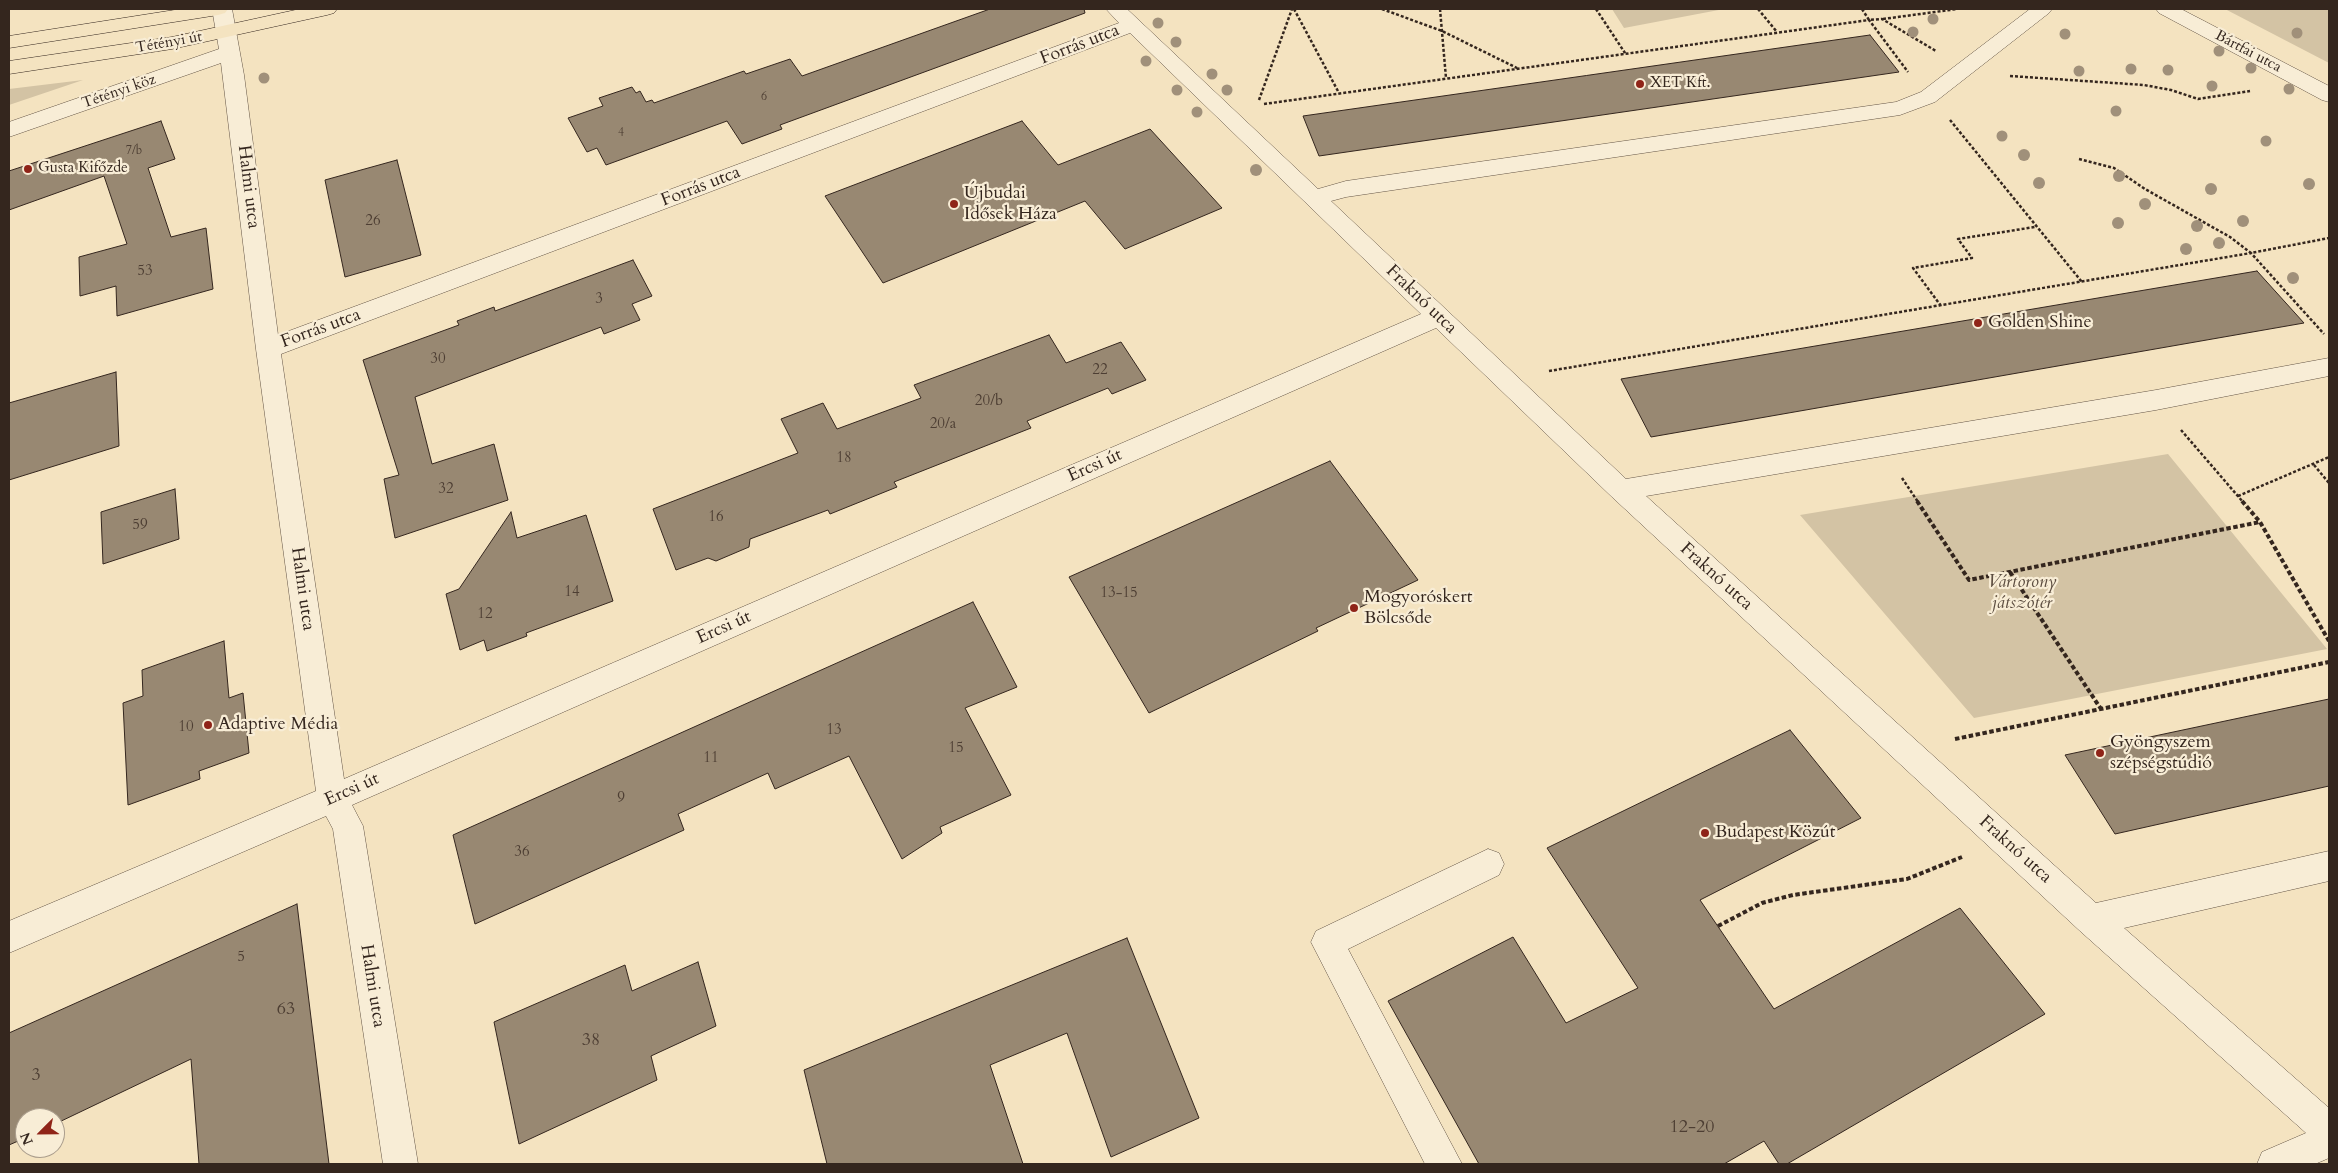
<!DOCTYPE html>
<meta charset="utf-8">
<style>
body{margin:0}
#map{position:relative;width:2338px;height:1173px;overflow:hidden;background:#f4e3c0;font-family:Cardo,serif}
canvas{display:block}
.frame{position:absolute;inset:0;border:10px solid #34261e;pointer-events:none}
.north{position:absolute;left:15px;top:1108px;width:50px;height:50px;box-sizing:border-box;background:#f8edd6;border:1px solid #aa9d8c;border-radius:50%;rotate:247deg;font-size:14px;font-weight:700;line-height:20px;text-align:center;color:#34261e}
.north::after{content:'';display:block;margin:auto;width:18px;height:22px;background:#8f2418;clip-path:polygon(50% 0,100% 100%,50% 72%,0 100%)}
</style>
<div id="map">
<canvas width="2338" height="1173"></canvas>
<div class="frame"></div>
<div class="north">N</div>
</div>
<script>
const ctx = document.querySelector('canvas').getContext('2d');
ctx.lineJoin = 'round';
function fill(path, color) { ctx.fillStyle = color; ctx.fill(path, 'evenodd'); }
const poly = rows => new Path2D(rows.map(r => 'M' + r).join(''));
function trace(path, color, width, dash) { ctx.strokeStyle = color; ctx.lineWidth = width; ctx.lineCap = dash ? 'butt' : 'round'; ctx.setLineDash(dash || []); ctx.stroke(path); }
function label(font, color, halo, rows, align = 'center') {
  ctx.font = font + ' Cardo,serif'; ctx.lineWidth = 4.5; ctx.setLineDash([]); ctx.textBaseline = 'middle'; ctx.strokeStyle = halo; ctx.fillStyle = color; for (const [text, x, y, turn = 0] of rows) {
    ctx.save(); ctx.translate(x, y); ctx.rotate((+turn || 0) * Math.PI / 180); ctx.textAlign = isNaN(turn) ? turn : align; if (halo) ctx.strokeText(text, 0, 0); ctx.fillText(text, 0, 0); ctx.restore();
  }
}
fill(poly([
 [1612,9,1724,9,1624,28],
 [2225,9,2329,9,2329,63],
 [83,80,9,105,9,89],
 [2168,454,2327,649,1974,718,1800,515]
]), '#d3c3a4');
const building = poly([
 [990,9,1084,9,1085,13,780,125,782,129,742,144,727,121,606,165,597,148,587,152,568,118,603,106,599,98,632,87,636,93,640,91,646,102,652,100,654,103,744,71,746,74,790,59,802,76,990,9],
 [1870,35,1899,72,1319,156,1303,116,1870,35],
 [161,121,175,159,148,168,171,237,206,228,213,289,117,316,116,286,80,296,79,257,127,244,104,176,9,210,9,171,161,121],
 [1022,121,1058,165,1150,129,1222,208,1125,249,1085,201,883,283,825,196,1022,121],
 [397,160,421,255,345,277,325,180,397,160],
 [633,260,652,296,632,304,640,320,604,334,601,327,415,397,432,464,494,444,508,500,395,538,384,479,399,475,363,360,459,325,457,321,494,307,495,311,633,260],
 [2257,271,2304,323,1651,437,1621,379,2257,271],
 [1049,335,1066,363,1121,342,1146,380,1112,394,1108,388,1027,421,1031,428,894,482,897,487,830,514,828,510,750,539,749,547,716,561,708,558,676,570,653,509,798,453,781,419,823,403,837,429,921,398,914,385,1049,335],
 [116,372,119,446,9,480,9,403,116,372],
 [1330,461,1418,580,1316,628,1318,631,1149,713,1069,577,1330,461],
 [175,489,179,539,103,564,101,512,175,489],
 [511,512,517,538,586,515,613,601,526,633,527,636,487,651,484,640,460,650,446,594,459,589,511,512],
 [973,602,1017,687,965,708,1011,795,940,827,942,833,902,859,849,756,775,789,768,773,678,814,684,830,475,924,453,835,973,602],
 [224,641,229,698,243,693,249,753,199,771,200,779,128,805,123,703,143,696,142,670,224,641],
 [2329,699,2329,786,2115,834,2065,755,2329,699],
 [1790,730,1861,818,1700,900,1774,1009,1960,908,2045,1014,1787,1164,1779,1164,1764,1141,1724,1164,1479,1164,1388,1001,1513,937,1566,1023,1638,988,1547,848,1790,730],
 [297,904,329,1164,199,1164,191,1059,55,1124,55,1118,25,1118,25,1138,9,1145,9,1033,297,904],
 [1127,938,1199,1118,1111,1157,1067,1033,990,1065,1023,1164,827,1164,804,1070,1127,938],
 [698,962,716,1026,651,1056,657,1080,519,1144,494,1022,625,965,632,991,698,962]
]);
fill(building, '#988872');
trace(building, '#34261e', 1);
const minor = poly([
 [212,9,232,9,244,75,278,335,1119,23,1106,9,1127,9,1318,189,1346,181,1896,102,1921,92,2030,9,2052,9,2049,13,1935,102,1900,115,1346,197,1331,201,1626,479,2156,390,2329,358,2329,376,2156,410,1646,496,2096,903,2329,851,2329,881,2124,928,2329,1108,2329,1158,2315,1164,2257,1164,2262,1152,2306,1133,2080,931,1612,497,1436,328,352,805,363,826,418,1164,383,1164,333,829,326,816,9,953,9,921,316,791,256,349,221,63,9,137,9,122,219,49,212,9],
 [1130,33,1421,314,344,779,281,354,1130,33],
 [2156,9,2181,9,2329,86,2329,102,2322,100,2159,13,2156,9],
 [1488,849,1499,853,1504,864,1499,875,1348,949,1462,1164,1425,1164,1311,942,1316,931,1488,849]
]);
const major = poly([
 [181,9,228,9,225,13,218,15,9,48,9,36,181,9],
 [300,9,337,9,334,13,327,15,172,49,9,74,9,61,172,37,300,9]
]);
trace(minor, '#645546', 1);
trace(major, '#34261e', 1);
trace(poly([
 [1294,9,1339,93],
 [1382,9,1442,31,1517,68],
 [1440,9,1446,78],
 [1596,9,1625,53],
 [1758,9,1777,32],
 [1862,9,1869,20,1882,19,1936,51],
 [1883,19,1957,9],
 [2010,76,2144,85,2171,90,2198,99,2250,91],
 [1259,100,1292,9],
 [1264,104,1869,20,1908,72],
 [1950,120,2082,282],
 [2079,159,2114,168,2145,189,2230,237,2251,253,2329,238],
 [1941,306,1913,268,1972,258,1958,239,2035,227],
 [1549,371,2251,253,2324,334],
 [2181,430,2243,502],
 [2314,465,2329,483],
 [1902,478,1918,502],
 [2238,496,2329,457]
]), '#34261e', 2.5, [3, 2]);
trace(poly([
 [1917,501,1969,580,2260,522],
 [2242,501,2260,522,2329,641],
 [2010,572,2101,709],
 [1955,739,2329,662],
 [1718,926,1762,903,1793,895,1907,879,1962,857]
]), '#34261e', 4, [4.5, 2.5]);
fill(minor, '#f8edd6');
fill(major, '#f4e3c0');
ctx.fillStyle = '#a0907a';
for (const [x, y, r] of [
 [1933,19,5.5],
 [1158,23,5.5],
 [1913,32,5.5],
 [2297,33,5.5],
 [2065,34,5.5],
 [1176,42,5.5],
 [2219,51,5.5],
 [1146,61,5.5],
 [2251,68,5.5],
 [2131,69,5.5],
 [2168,70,5.5],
 [2079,71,5.5],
 [1212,74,5.5],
 [264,78,5.5],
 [2212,86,5.5],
 [2289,89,5.5],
 [1177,90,5.5],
 [1227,90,5.5],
 [2116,111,5.5],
 [1197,112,5.5],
 [2002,136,5.5],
 [2266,141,5.5],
 [2024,155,6],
 [1256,170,6],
 [2119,176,6],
 [2039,183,6],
 [2309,184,6],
 [2211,189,6],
 [2145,204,6],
 [2243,221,6],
 [2118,223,6],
 [2197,226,6],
 [2219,243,6],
 [2186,249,6],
 [2293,278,6]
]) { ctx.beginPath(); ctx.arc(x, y, r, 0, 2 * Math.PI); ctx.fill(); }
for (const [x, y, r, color] of [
 [1640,84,5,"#8f2418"],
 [28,169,5,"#8f2418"],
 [954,204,5,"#8f2418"],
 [1978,323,5,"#8f2418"],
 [1354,608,5,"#8f2418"],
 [208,725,5,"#8f2418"],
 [2100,753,5,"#8f2418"],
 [1705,833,5,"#8f2418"]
]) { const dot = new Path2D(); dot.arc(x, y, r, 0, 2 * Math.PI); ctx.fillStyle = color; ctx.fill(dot); trace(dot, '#f8edd6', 2); }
label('12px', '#4d3e33', null, [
 ["6",764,97],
 ["4",621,133],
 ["7/b",134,151]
]);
label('15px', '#34261e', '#f8edd6', [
 ["Tétényi út",169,43,-10],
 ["Bártfai utca",2248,52,28],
 ["Tétényi köz",119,92,-19]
]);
label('15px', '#34261e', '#f8edd6', [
 ["XET Kft.",1650,84],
 ["Gusta Kifőzde",38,169]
], 'left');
label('15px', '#4d3e33', null, [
 ["26",373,222],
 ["53",145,272],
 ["3",599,300],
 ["30",438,360],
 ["22",1100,371],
 ["20/b",989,402],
 ["20/a",943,425],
 ["18",844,459],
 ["32",446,490],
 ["16",716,518],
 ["59",140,526],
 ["14",572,593],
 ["13-15",1119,594],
 ["12",485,615],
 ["10",186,728],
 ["13",834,731],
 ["15",956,749],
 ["11",711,759],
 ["9",621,799],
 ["36",522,853],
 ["5",241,958]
]);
label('18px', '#34261e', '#f8edd6', [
 ["Forrás utca",1080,45,-21],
 ["Halmi utca",248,187,83],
 ["Forrás utca",701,187,-21],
 ["Fraknó utca",1421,300,44],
 ["Forrás utca",321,329,-20],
 ["Ercsi út",1095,466,-24],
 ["Fraknó utca",1716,577,42],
 ["Halmi utca",302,589,82],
 ["Ercsi út",724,628,-24],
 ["Ercsi út",352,790,-24],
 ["Fraknó utca",2015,850,42],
 ["Halmi utca",372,986,81]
]);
label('18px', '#34261e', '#f8edd6', [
 ["Újbudai",964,194],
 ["Idősek Háza",964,215],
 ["Golden Shine",1988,323],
 ["Mogyoróskert",1364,598],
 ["Bölcsőde",1364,619],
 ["Adaptive Média",218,725],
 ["Gyöngyszem",2110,743],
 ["szépségstúdió",2110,764],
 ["Budapest Közút",1715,833]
], 'left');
label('italic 18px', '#5c4d40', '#f8edd6', [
 ["Vártorony",2022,583],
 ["játszótér",2022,604]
]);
label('18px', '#4d3e33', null, [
 ["63",286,1010],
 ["38",591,1041],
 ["3",36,1076],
 ["12-20",1692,1128]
]);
</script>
